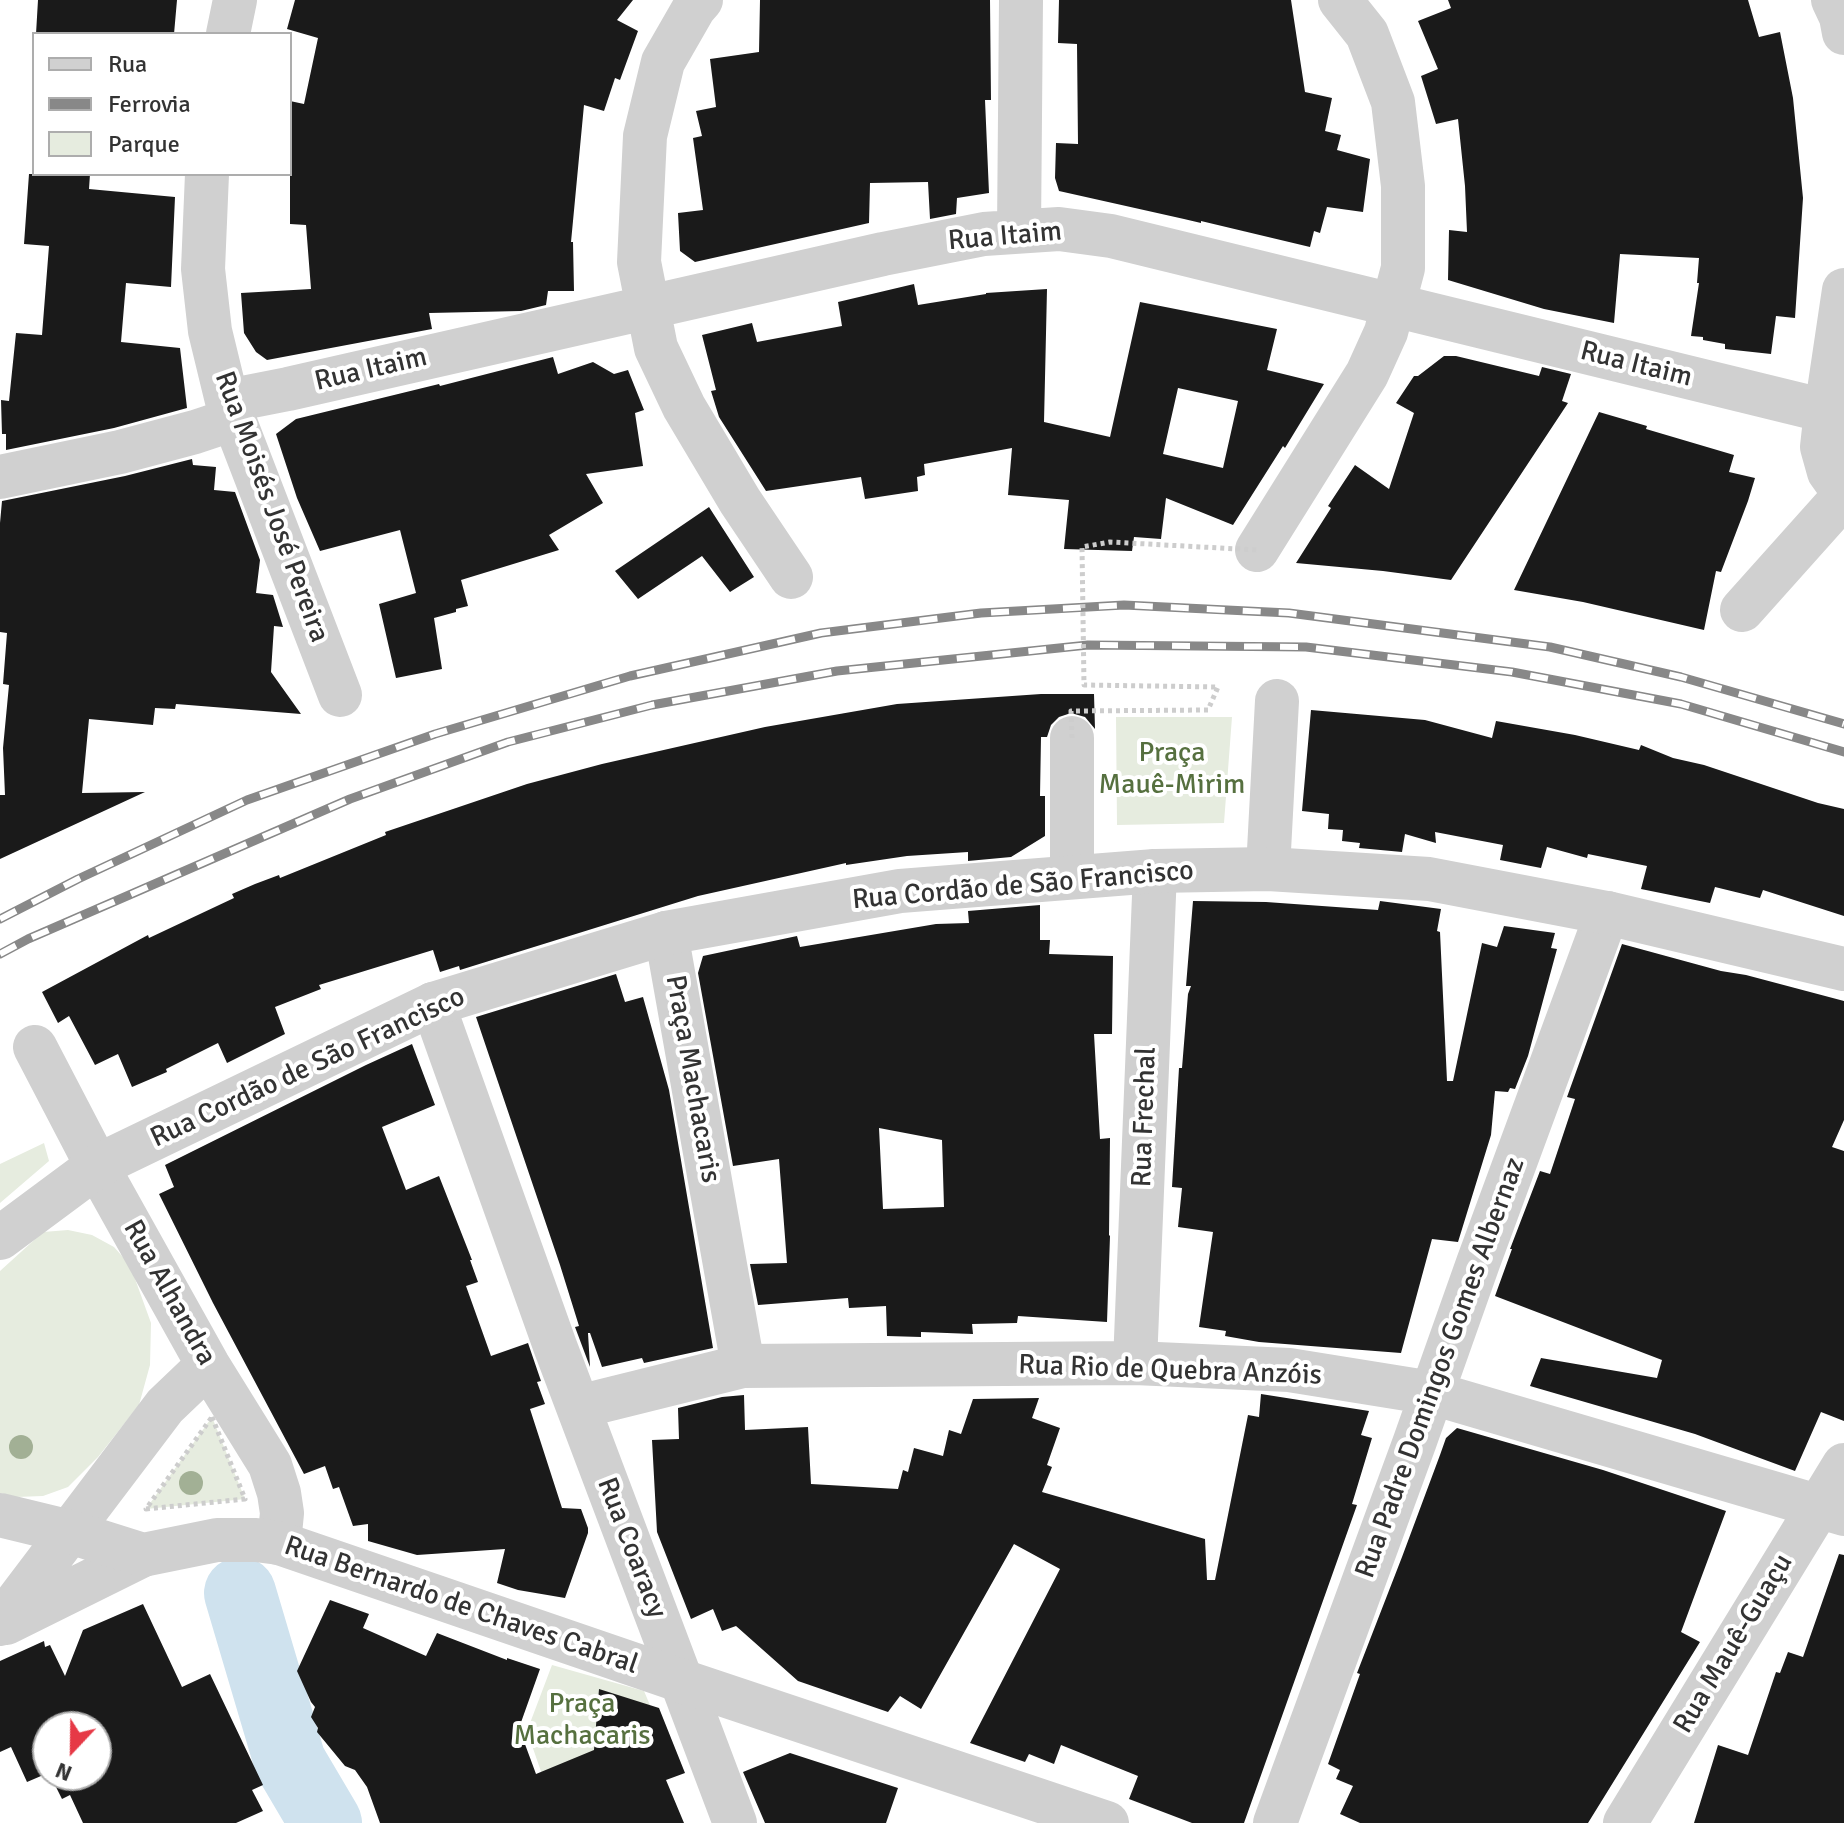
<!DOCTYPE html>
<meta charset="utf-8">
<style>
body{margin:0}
#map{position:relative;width:1844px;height:1823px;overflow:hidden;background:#fff;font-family:Signika,sans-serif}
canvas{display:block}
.legend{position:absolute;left:32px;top:32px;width:260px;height:144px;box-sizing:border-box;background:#fff;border:2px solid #adadad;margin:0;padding:10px 14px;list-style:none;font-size:24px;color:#333}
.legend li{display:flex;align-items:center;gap:16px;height:40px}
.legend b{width:40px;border:2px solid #adadad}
.north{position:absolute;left:32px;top:1711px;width:80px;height:80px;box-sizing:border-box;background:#fff;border:2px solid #adadad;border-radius:50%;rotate:202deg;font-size:22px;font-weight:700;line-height:32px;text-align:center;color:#333}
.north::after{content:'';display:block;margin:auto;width:28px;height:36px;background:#e63946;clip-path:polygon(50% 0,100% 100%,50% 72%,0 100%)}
</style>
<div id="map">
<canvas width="1844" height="1823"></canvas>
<ul class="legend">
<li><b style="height:10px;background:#d0d0d0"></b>Rua</li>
<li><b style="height:10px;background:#888"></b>Ferrovia</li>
<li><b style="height:22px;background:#e6ecdf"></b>Parque</li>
</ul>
<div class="north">N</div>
</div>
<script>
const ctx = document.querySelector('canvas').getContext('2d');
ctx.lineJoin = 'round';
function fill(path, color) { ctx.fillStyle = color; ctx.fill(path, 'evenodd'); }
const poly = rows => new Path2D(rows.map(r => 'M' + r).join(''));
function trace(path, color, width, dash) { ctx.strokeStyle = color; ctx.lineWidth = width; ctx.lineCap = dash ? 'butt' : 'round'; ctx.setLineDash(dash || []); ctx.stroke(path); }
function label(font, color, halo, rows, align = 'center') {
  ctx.font = font + ' Signika,sans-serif'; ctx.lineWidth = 8; ctx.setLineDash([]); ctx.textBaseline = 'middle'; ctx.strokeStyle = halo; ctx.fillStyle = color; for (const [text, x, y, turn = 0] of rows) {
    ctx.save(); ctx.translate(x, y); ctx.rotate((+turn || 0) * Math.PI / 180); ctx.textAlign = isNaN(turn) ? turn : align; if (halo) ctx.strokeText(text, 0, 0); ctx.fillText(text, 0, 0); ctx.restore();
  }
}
fill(poly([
 [1116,717,1232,717,1224,823,1117,825],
 [44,1143,49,1161,0,1203,0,1164],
 [68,1230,92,1235,114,1247,130,1265,151,1323,150,1365,139,1405,98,1457,68,1487,43,1496,16,1497,0,1493,0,1271,43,1232],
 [212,1417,245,1499,146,1509],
 [552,1665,644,1691,663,1736,546,1786,527,1731]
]), '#e6ecdf');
trace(poly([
 [240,1593,290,1762,326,1823]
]), '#cfe2ee', 72);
fill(poly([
 [38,0,177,0,174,34,36,34],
 [295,0,633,0,617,20,638,31,620,80,615,78,604,111,584,105,571,242,573,242,574,291,548,291,546,305,521,311,429,313,432,329,267,360,256,352,244,333,241,293,311,289,306,225,290,224,290,101,304,104,318,38,287,29],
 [760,0,990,0,991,100,985,100,989,193,957,198,956,214,930,219,928,182,870,183,869,223,695,262,680,251,678,213,703,210,693,138,702,136,696,111,716,107,710,59,759,52],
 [1059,0,1291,0,1305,92,1332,98,1325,131,1341,135,1337,150,1370,159,1363,212,1327,207,1320,233,1314,231,1310,247,1201,221,1201,223,1184,219,1059,191,1055,178,1056,143,1078,144,1077,44,1058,43],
 [1448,0,1748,0,1759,37,1780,32,1793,98,1803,198,1795,318,1776,316,1771,354,1725,349,1725,344,1703,340,1703,337,1691,336,1699,283,1697,283,1699,258,1620,254,1614,323,1544,309,1448,280,1449,230,1467,232,1465,186,1458,119,1436,124,1421,76,1438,69,1418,21,1451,8],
 [29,174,90,174,89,189,175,197,171,287,126,283,121,342,180,348,187,408,114,428,6,450,6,434,2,434,1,400,9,401,16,333,42,335,49,246,24,244],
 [914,284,918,305,986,294,986,293,1047,289,1044,422,1110,437,1140,302,1277,329,1267,370,1324,384,1285,448,1283,446,1233,525,1166,498,1161,539,1134,537,1132,551,1064,549,1069,500,1008,495,1012,448,924,464,925,475,917,477,918,491,865,499,861,477,766,491,719,417,711,391,716,390,702,335,752,323,757,342,842,326,838,302],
 [1178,388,1238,401,1223,468,1163,454],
 [1444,356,1456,356,1539,376,1542,367,1571,374,1562,401,1568,403,1451,580,1383,571,1296,563,1331,508,1328,506,1355,465,1389,489,1414,413,1396,403,1414,376,1418,376],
 [553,357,558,374,593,362,614,374,628,370,644,410,635,413,643,466,586,474,603,503,549,535,559,550,461,580,468,606,456,609,456,612,434,618,442,669,396,678,379,604,416,593,400,530,320,551,297,498,276,434,296,419,439,384,440,386],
 [1599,412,1647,426,1646,429,1734,455,1729,472,1755,478,1748,501,1721,572,1716,571,1704,630,1583,602,1514,590],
 [192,459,193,465,216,467,214,490,235,492,260,560,256,593,273,595,283,627,274,626,271,672,301,714,176,704,175,709,155,708,153,725,89,719,82,793,145,792,0,859,0,795,5,795,3,748,9,685,3,684,7,633,0,632,0,523,2,501,125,476],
 [709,507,754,577,730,592,702,556,638,599,615,571],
 [1041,694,1094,694,1095,729,1085,717,1071,713,1059,717,1051,725,1047,737,1041,737,1040,796,1045,796,1045,836,1011,857,968,861,968,852,907,856,846,865,846,863,698,896,460,970,459,966,440,972,433,950,319,985,321,989,275,1007,285,1034,227,1063,218,1043,166,1069,167,1072,132,1087,118,1054,95,1065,69,1016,58,1023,42,992,148,935,149,938,234,898,232,894,255,884,279,875,280,878,386,835,385,832,527,784,602,764,765,727,897,704],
 [1311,710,1425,720,1492,738,1496,721,1575,735,1639,750,1641,745,1673,758,1704,765,1818,803,1844,809,1844,916,1763,890,1760,898,1715,887,1710,903,1641,889,1647,866,1588,854,1587,858,1547,847,1541,868,1500,860,1503,845,1435,832,1436,843,1405,834,1402,852,1359,848,1360,843,1342,841,1343,830,1328,829,1329,814,1302,811],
 [1193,901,1266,902,1378,910,1380,901,1441,909,1437,931,1440,932,1447,1081,1453,1081,1482,943,1497,947,1504,926,1555,933,1551,948,1557,949,1528,1056,1515,1089,1510,1088,1508,1092,1495,1091,1491,1135,1458,1242,1432,1239,1401,1353,1259,1342,1225,1336,1226,1331,1199,1327,1213,1232,1178,1227,1182,1188,1172,1187,1179,1068,1182,1068,1188,994,1191,986,1186,986],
 [1040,905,1040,940,1050,940,1049,954,1113,956,1112,1034,1094,1034,1100,1139,1110,1138,1109,1235,1110,1236,1107,1322,1018,1316,1017,1323,972,1324,973,1334,921,1332,921,1337,887,1336,886,1306,849,1308,848,1298,758,1305,750,1264,787,1263,779,1159,733,1166,698,973,703,956,797,936,800,947,936,924,969,923,968,911],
 [879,1128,942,1140,944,1207,883,1209],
 [1622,944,1721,971,1746,975,1844,1001,1844,1120,1832,1147,1844,1151,1844,1421,1821,1412,1795,1471,1695,1434,1530,1386,1541,1358,1657,1378,1662,1360,1495,1296,1512,1249,1510,1249,1540,1171,1550,1174,1575,1099,1567,1097],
 [616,974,625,1002,643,997,669,1090,713,1348,644,1363,642,1358,602,1367,590,1333,588,1333,590,1367,575,1327,579,1326,560,1265,476,1017],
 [412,1044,435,1105,382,1127,406,1190,439,1176,472,1260,470,1260,478,1282,466,1286,491,1356,528,1343,541,1381,537,1382,545,1404,530,1409,562,1508,581,1509,588,1528,588,1533,565,1598,518,1590,497,1583,505,1549,417,1555,368,1541,368,1524,353,1526,339,1487,333,1489,325,1466,304,1474,213,1303,159,1194,174,1187,165,1165,366,1065],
 [1261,1394,1369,1411,1361,1435,1372,1438,1352,1504,1357,1505,1244,1823,1192,1823,1129,1799,1138,1776,1061,1745,1054,1764,1029,1754,1025,1762,970,1743,1060,1569,1014,1544,921,1709,900,1696,888,1712,798,1681,736,1626,722,1631,713,1609,691,1619,657,1532,652,1440,679,1439,678,1408,722,1397,744,1395,745,1430,808,1427,811,1484,898,1489,903,1470,908,1472,914,1448,943,1456,949,1430,961,1434,973,1399,1039,1398,1032,1418,1060,1428,1047,1465,1052,1467,1042,1492,1205,1539,1207,1580,1215,1580,1248,1415,1259,1417],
 [1457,1428,1603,1470,1726,1511,1681,1632,1700,1642,1588,1823,1360,1823,1340,1814,1353,1786,1336,1779,1340,1770,1328,1764,1360,1674,1357,1673,1402,1557,1440,1455,1446,1438],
 [1839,1554,1844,1555,1844,1823,1694,1823,1718,1745,1748,1755,1776,1672,1780,1673,1788,1652,1803,1657],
 [330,1600,369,1614,363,1628,426,1656,437,1633,507,1660,507,1658,540,1669,519,1728,536,1774,594,1750,599,1689,659,1708,685,1773,666,1780,684,1823,380,1823,367,1787,355,1770,345,1766,317,1732,318,1728,311,1717,315,1707,311,1702,297,1671],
 [143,1604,182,1687,210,1674,263,1785,252,1790,263,1811,236,1823,83,1823,70,1795,62,1799,50,1775,96,1775,96,1727,48,1727,48,1773,27,1782,11,1747,0,1752,0,1661,44,1641,45,1647,50,1645,65,1676,83,1630],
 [790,1753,898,1788,886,1823,765,1823,743,1772]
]), '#1a1a1a');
trace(poly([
 [212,1417,245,1499,146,1509,212,1417]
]), '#cdcdcd', 5, [4, 4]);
trace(poly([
 [701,0,694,8,663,62,645,136,639,262,656,348,684,407,740,501,791,577],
 [1833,0,1841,17,1844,33],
 [228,34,235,0],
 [207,174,203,269,210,331,227,401,340,695],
 [1019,231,1021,0],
 [1844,290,1826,411,1822,447,1829,472,1844,493],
 [227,401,288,389,883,254,984,234,1059,229,1111,236,1826,411],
 [0,477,120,452,195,432,234,419],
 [1257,550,1367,374,1386,332,1403,268,1403,186,1393,102,1367,34,1340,0],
 [1742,610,1844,496],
 [1072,738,1072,877],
 [1268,869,1277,701],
 [666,933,743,1366],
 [433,1004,555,1346,735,1823],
 [35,1047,97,1166,208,1365,270,1465,279,1493,282,1513,279,1543],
 [1135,1363,1155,871],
 [578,1407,743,1366,1135,1363,1289,1370,1432,1393,1844,1514],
 [6,1623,143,1555],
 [0,1624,165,1406,208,1365],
 [1275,1823,1415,1441,1478,1263,1607,913],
 [1625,1823,1844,1465]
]), '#d0d0d0', 44);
trace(poly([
 [0,1238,97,1166,433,1004,666,933,900,891,1155,871,1268,869,1429,879,1607,913,1844,969],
 [0,1515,70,1532,143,1555,217,1540,256,1540,279,1543,682,1681,1107,1823]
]), '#d0d0d0', 44);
const rail = poly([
 [0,919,78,879,247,800,435,734,630,676,821,633,981,613,1124,605,1289,613,1550,647,1681,677,1844,724],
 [0,954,28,939,350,799,508,742,652,705,837,671,1088,645,1306,647,1512,672,1681,704,1844,752]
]);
trace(rail, '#888', 9);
trace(rail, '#fff', 6, [18]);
trace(poly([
 [1072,738,1071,711,1208,710,1218,687,1084,685,1082,547,1110,542,1257,550]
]), '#cdcdcd', 5, [4, 4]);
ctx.fillStyle = '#a2b095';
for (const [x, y] of [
 [21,1447],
 [191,1483]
]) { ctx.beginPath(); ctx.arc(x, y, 12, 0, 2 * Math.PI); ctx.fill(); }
label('28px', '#333', '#fff', [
 ["Rua Itaim",1005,237,-5],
 ["Rua Itaim",1636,365,14],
 ["Rua Itaim",371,370,-13],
 ["Rua Moisés José Pereira",271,507,70],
 ["Rua Cordão de São Francisco",1023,886,-5],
 ["Rua Cordão de São Francisco",308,1068,-25],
 ["Praça Machacaris",692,1079,80],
 ["Rua Frechal",1145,1117,-88],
 ["Rua Alhandra",169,1293,61],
 ["Rua Padre Domingos Gomes Albernaz",1441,1368,-70],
 ["Rua Rio de Quebra Anzóis",1170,1371,2],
 ["Rua Coaracy",631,1548,69],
 ["Rua Bernardo de Chaves Cabral",461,1606,19],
 ["Rua Mauê-Guaçu",1734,1644,-59]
]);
label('28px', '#56703f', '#fff', [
 ["Praça",1172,754],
 ["Mauê-Mirim",1172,786],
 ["Praça",582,1705],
 ["Machacaris",582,1737]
]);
</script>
